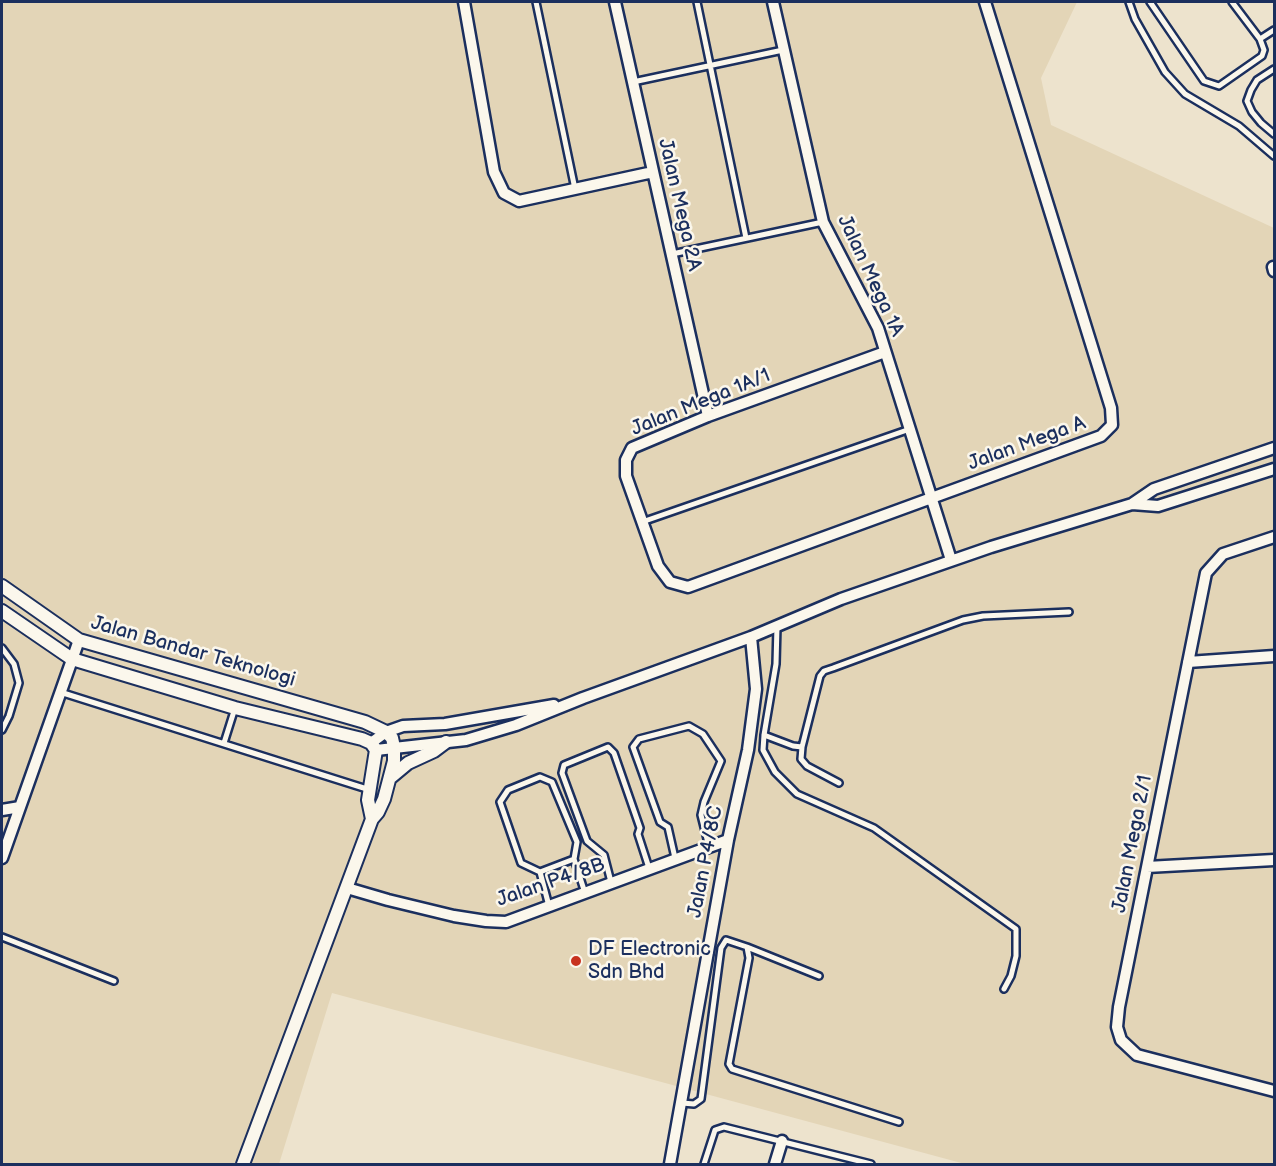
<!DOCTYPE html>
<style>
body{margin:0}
#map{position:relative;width:1276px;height:1166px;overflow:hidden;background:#ede3cd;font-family:"Balsamiq Sans",sans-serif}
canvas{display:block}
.frame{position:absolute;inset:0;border:3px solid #1b2f5e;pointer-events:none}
</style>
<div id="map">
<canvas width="1276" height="1166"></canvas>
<div class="frame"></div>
</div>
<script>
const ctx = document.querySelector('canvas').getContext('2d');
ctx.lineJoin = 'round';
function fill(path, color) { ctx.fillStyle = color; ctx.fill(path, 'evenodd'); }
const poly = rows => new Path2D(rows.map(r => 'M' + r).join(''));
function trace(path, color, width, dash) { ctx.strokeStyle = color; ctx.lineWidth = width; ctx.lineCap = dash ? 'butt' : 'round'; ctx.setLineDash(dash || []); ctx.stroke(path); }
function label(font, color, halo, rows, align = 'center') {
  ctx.font = font + ' "Balsamiq Sans",sans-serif'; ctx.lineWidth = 5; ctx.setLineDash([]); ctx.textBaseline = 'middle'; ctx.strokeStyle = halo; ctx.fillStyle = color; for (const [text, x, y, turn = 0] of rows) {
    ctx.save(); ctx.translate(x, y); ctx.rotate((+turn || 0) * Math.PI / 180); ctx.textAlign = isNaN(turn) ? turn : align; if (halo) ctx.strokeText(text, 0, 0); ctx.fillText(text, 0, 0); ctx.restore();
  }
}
fill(poly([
 [2,2,1077,2,1041,78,1051,125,1274,228,1274,1164,965,1164,332,993,279,1164,2,1164]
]), '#e3d5b7');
const service = poly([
 [536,2,575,189],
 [697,2,746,238],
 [1129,2,1135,19,1165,72,1185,94,1239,126,1274,156],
 [1150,2,1204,81,1219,86,1262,56,1264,50,1260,39,1232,2],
 [1260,39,1274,30],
 [1274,69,1257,80,1251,90,1247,101,1252,112,1261,123,1274,134],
 [633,82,783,50],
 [672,254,823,222],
 [642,522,910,429],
 [777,626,776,664,764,735,763,750,775,772,797,794,874,828,1016,929,1016,956,1011,976,1004,989],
 [2,648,14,664,19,683,9,716,2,730],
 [60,692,370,790],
 [764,735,793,746,802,747,820,676,824,671,833,668,963,620,983,616,1069,612],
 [224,743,235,708],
 [802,747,801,759,807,766,839,783],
 [675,858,668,827,660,822,633,747,639,739,689,726,703,734,721,761,704,802,701,815,709,847],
 [574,859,585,893],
 [540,872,574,859,577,842,552,782,540,777,508,790,500,802,521,863,540,872,549,906],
 [611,882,604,855,587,841,562,773,564,765,608,747,614,753,640,828,638,834,649,868],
 [2,937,114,981],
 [747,947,819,976],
 [682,1103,694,1104,701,1099,721,948,726,940,747,947,749,958,729,1064,732,1069,899,1122],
 [704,1164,715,1130,724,1127,871,1164]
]);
const minor = poly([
 [464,2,494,172,504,193,519,201,653,172],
 [615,2,708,416],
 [773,2,823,222,878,328,951,560],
 [1273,267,1274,271],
 [885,352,708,416,632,448,626,460,626,476,658,566,670,582,688,587,1101,436,1112,425,1111,408,985,2],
 [1132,504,1158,506,1274,469],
 [1274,537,1223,554,1206,573,1119,1007,1117,1027,1121,1040,1137,1055,1274,1091],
 [1188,662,1274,656],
 [371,743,386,732,403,726,445,724,554,705],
 [376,750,466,740,516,725,583,698,751,637,841,599,991,547,1132,504,1154,489,1274,448],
 [2,810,20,807],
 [2,858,79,640],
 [1147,867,1274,860],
 [347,888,388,900,454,916,486,921,506,922,728,840],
 [670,1164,728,840,748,750,756,689,751,637],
 [775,1164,782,1141]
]);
const tertiary = poly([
 [2,586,79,640,365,722,386,732,392,738,394,747,394,761,384,799,378,812,372,819,243,1164],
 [2,611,72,659,235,708,362,739,371,743,376,750,368,800,372,819],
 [390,778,408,763,434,751,446,742]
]);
trace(service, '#1b2f5e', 10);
trace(minor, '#1b2f5e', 15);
trace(tertiary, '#1b2f5e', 16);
trace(service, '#fbf7ec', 5);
trace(minor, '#fbf7ec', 10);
trace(tertiary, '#fbf7ec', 12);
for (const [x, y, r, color] of [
 [576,961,6,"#c8321e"]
]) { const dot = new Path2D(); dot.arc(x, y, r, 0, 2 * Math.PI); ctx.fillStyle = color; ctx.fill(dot); trace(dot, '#fbf7ec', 2); }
label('20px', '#1b2f5e', '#fbf7ec', [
 ["Jalan Mega 2A",679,205,77],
 ["Jalan Mega 1A",870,276,65],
 ["Jalan Mega 1A/1",701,403,-22],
 ["Jalan Mega A",1027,444,-20],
 ["Jalan Bandar Teknologi",193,652,16],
 ["Jalan Mega 2/1",1133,844,-79],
 ["Jalan P4/8C",706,862,-79],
 ["Jalan P4/8B",551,883,-19]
]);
label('20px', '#1b2f5e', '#fbf7ec', [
 ["DF Electronic",588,950],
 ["Sdn Bhd",588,973]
], 'left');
</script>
